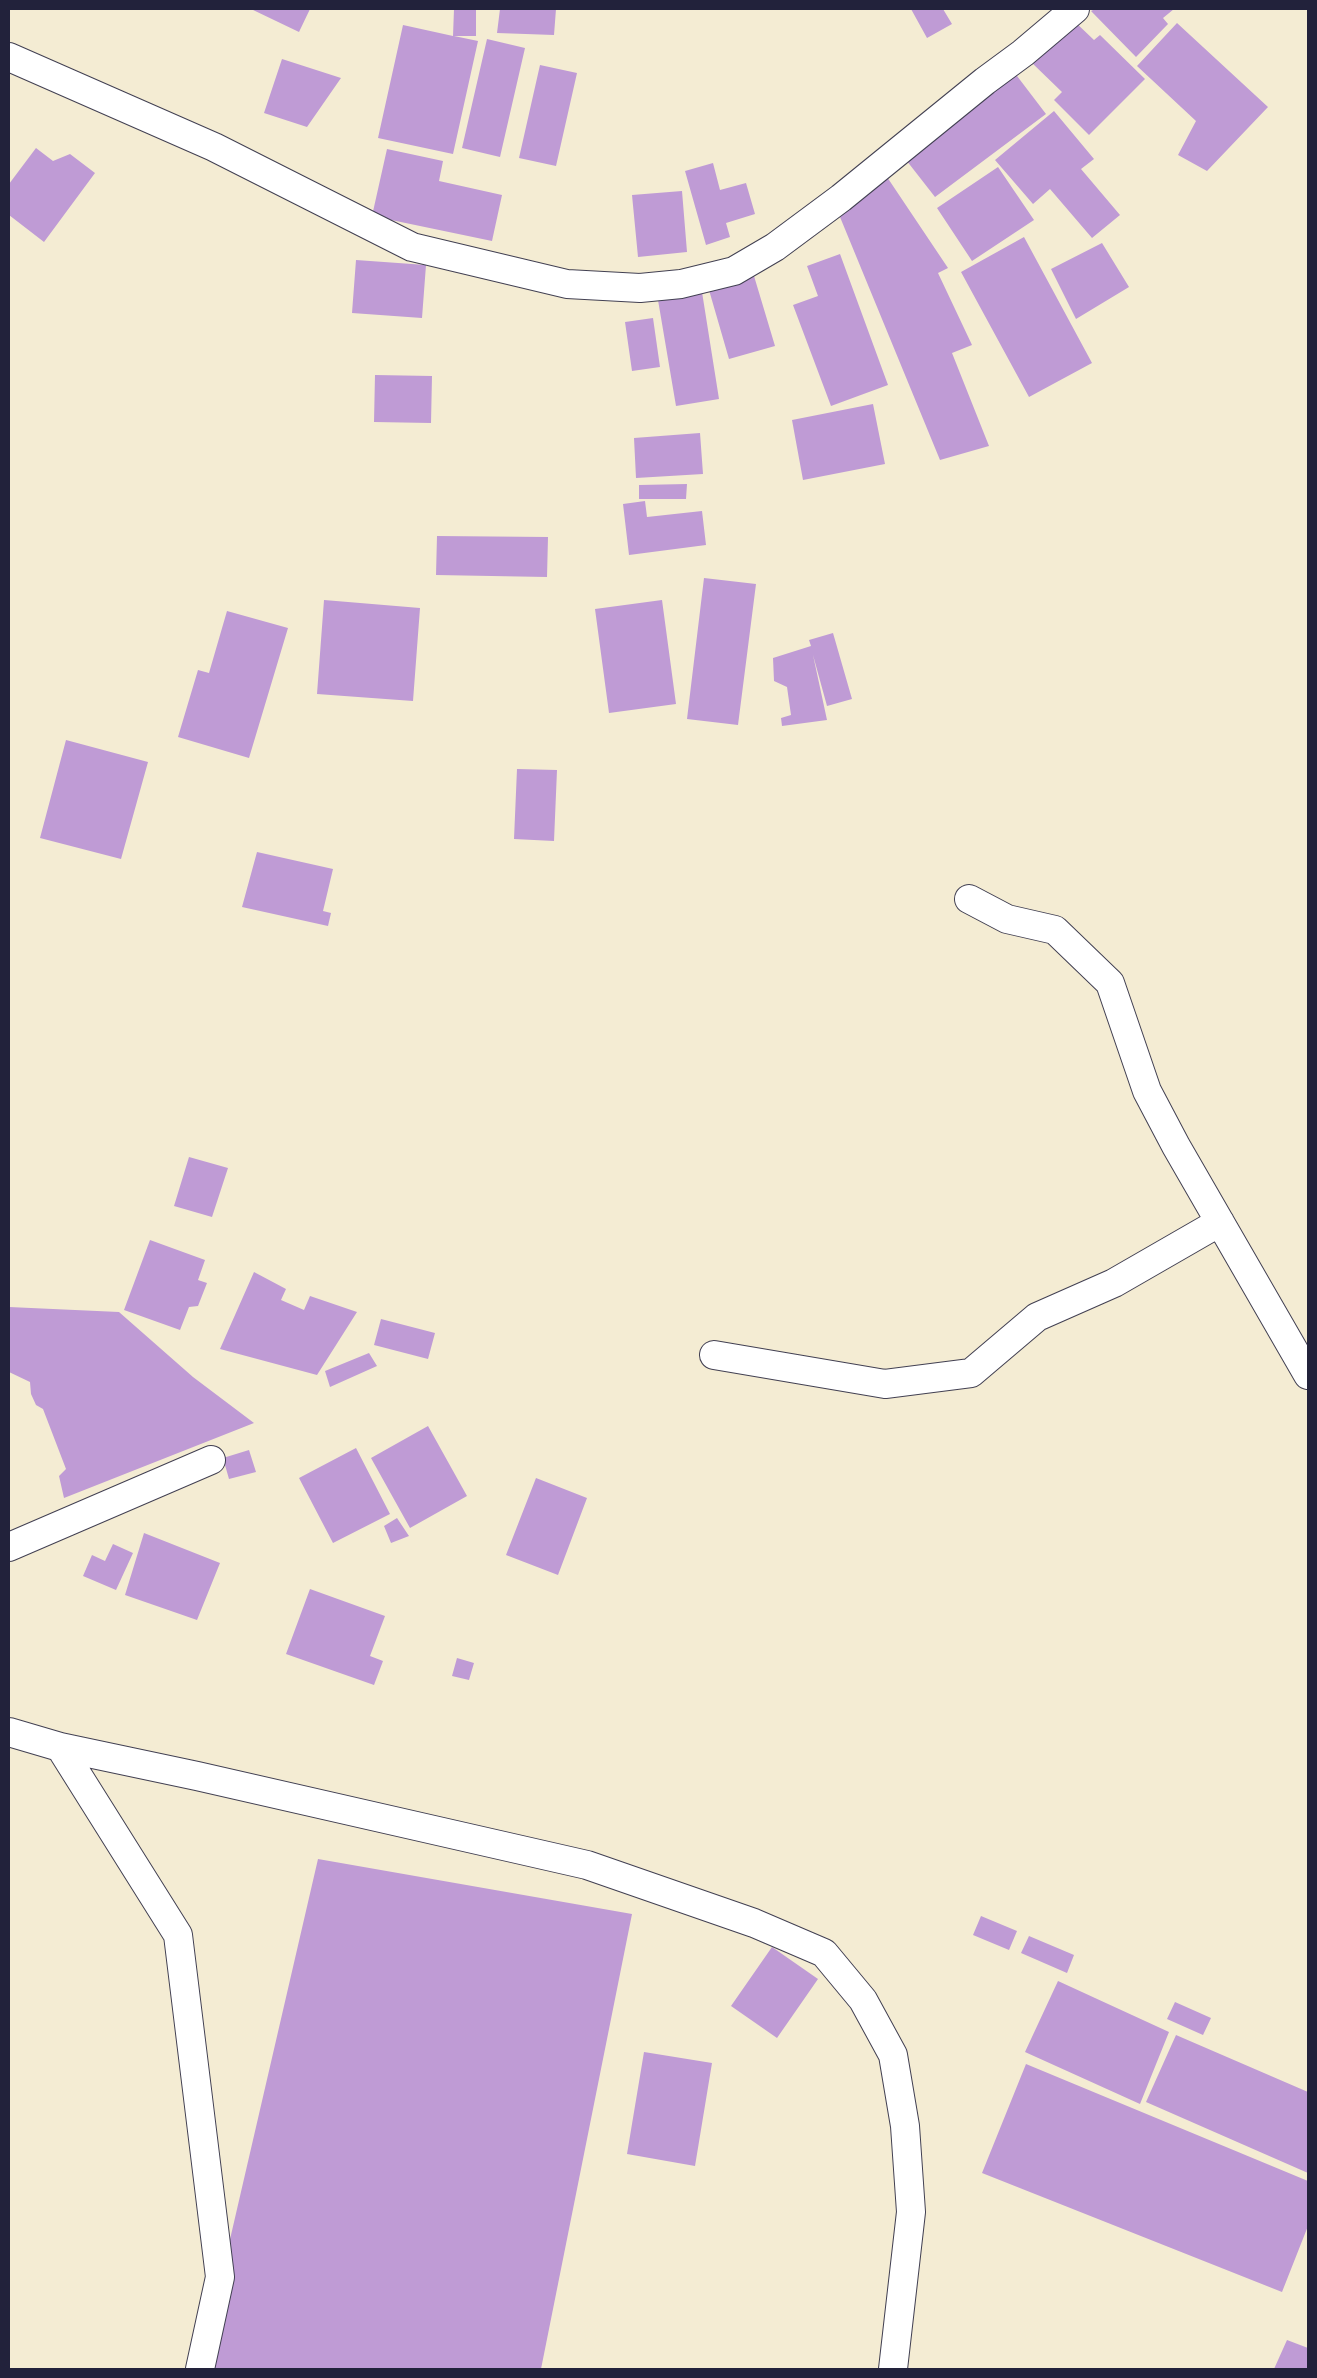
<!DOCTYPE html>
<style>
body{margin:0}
#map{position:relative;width:1317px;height:2378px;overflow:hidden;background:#f4ecd3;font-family:"Libre Caslon Text",serif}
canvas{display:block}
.frame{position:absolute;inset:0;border:10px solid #22223b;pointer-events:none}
</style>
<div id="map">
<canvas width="1317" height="2378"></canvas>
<div class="frame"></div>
</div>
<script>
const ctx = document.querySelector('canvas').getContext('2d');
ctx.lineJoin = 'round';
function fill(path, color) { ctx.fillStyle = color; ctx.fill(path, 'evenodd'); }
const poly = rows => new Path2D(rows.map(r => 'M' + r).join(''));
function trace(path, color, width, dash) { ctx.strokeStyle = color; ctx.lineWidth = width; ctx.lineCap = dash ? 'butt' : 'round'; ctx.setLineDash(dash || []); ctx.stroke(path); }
fill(poly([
 [251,9,310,9,299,32],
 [454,9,476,9,476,36,454,36,478,41,453,154,378,138,403,25,453,36],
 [500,9,556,9,554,35,497,33],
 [911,9,943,9,952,24,927,38],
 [1095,9,1174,9,1163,18,1168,24,1136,57,1091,11],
 [1073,20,1094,40,1100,35,1145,79,1089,135,1054,100,1062,92,1031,62],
 [1177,23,1268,107,1207,171,1178,155,1196,121,1137,66],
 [487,39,525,48,500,157,462,148],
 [282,59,341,78,307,127,264,113],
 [540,65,577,73,556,166,519,158],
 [1014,72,1046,114,935,197,903,156],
 [1054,111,1094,159,1081,169,1120,215,1092,238,1050,189,1033,204,995,160],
 [36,148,53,161,70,154,95,173,44,242,9,215,9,184],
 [387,149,443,161,439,181,502,195,492,241,372,216],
 [713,163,720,190,746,183,755,214,726,223,730,237,706,245,685,171],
 [998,167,1034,220,972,261,937,208],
 [887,177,948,268,938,273,972,345,952,353,989,446,940,460,840,217],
 [682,191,687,252,638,257,632,195],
 [1024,237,1092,363,1029,397,961,272],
 [1102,243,1129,287,1076,319,1051,269],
 [840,254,888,385,831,406,793,305,818,296,807,266],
 [356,260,426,265,422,318,352,313],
 [754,276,775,346,729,359,709,290],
 [702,292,719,399,676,406,658,300],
 [653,318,660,367,632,371,625,322],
 [375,375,432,376,431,423,374,422],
 [873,404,885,464,803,480,792,420],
 [700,433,703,474,636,478,634,438],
 [687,484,686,499,639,499,639,485],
 [645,501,647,517,702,511,706,545,629,555,623,504],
 [437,536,548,537,547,577,436,575],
 [704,578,756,584,738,725,687,719],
 [324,600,420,608,413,701,317,694],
 [662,600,676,704,609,713,595,609],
 [227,611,288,628,249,758,178,737,198,670,209,673],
 [833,633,852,699,827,706,813,655,827,720,782,726,781,718,791,715,787,687,774,681,773,658,811,646,809,640],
 [66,740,148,762,121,859,40,838],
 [517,769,557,770,554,841,514,839],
 [257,852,333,869,323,911,331,913,328,926,242,907],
 [189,1157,228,1168,212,1217,174,1206],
 [150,1240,205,1260,198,1280,207,1283,198,1306,189,1307,180,1330,124,1310],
 [254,1272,286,1289,281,1300,304,1310,310,1296,357,1312,317,1375,220,1349],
 [9,1307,119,1312,193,1377,254,1423,64,1498,59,1476,66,1469,43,1409,36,1405,31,1394,30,1382,9,1372],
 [381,1319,435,1333,428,1359,374,1345],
 [369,1353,377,1366,330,1387,325,1371],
 [428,1426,467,1496,410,1528,371,1458],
 [356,1448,390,1514,333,1543,299,1478],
 [249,1450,256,1472,229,1479,223,1458],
 [536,1478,587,1498,558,1575,506,1555],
 [397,1518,409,1536,391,1543,384,1526],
 [144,1533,220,1563,197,1620,125,1595],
 [113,1544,133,1553,116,1590,83,1576,92,1555,105,1561],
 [310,1589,385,1616,370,1656,383,1661,374,1685,286,1654],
 [457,1658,474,1663,469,1680,452,1676],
 [318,1859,632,1914,541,2369,200,2369],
 [981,1916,1017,1931,1009,1950,973,1935],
 [1029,1936,1074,1955,1067,1973,1021,1953],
 [772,1947,818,1979,777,2038,731,2006],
 [1058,1981,1169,2032,1140,2104,1025,2052],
 [1175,2002,1211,2018,1203,2035,1167,2019],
 [1176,2035,1308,2092,1308,2173,1146,2102],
 [644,2052,712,2063,695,2166,627,2154],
 [1026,2064,1308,2181,1308,2226,1282,2292,982,2173],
 [1287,2340,1308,2348,1308,2369,1274,2369]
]), '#bf9bd5');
const minor = poly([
 [9,57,214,147,412,247,567,284,640,288,681,284,734,271,775,247,841,198,985,81,1023,53,1075,9],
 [969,899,1007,919,1055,930,1110,983,1147,1091,1176,1146,1308,1375],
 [714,1355,885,1384,971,1373,1037,1317,1114,1283,1220,1222],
 [9,1547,211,1460],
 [9,1732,60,1747,197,1776,587,1865,754,1923,824,1953,863,2000,893,2055,905,2126,911,2212,893,2369],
 [60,1747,178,1935,220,2277,200,2369]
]);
trace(minor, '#424052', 30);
trace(minor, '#fff', 28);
</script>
